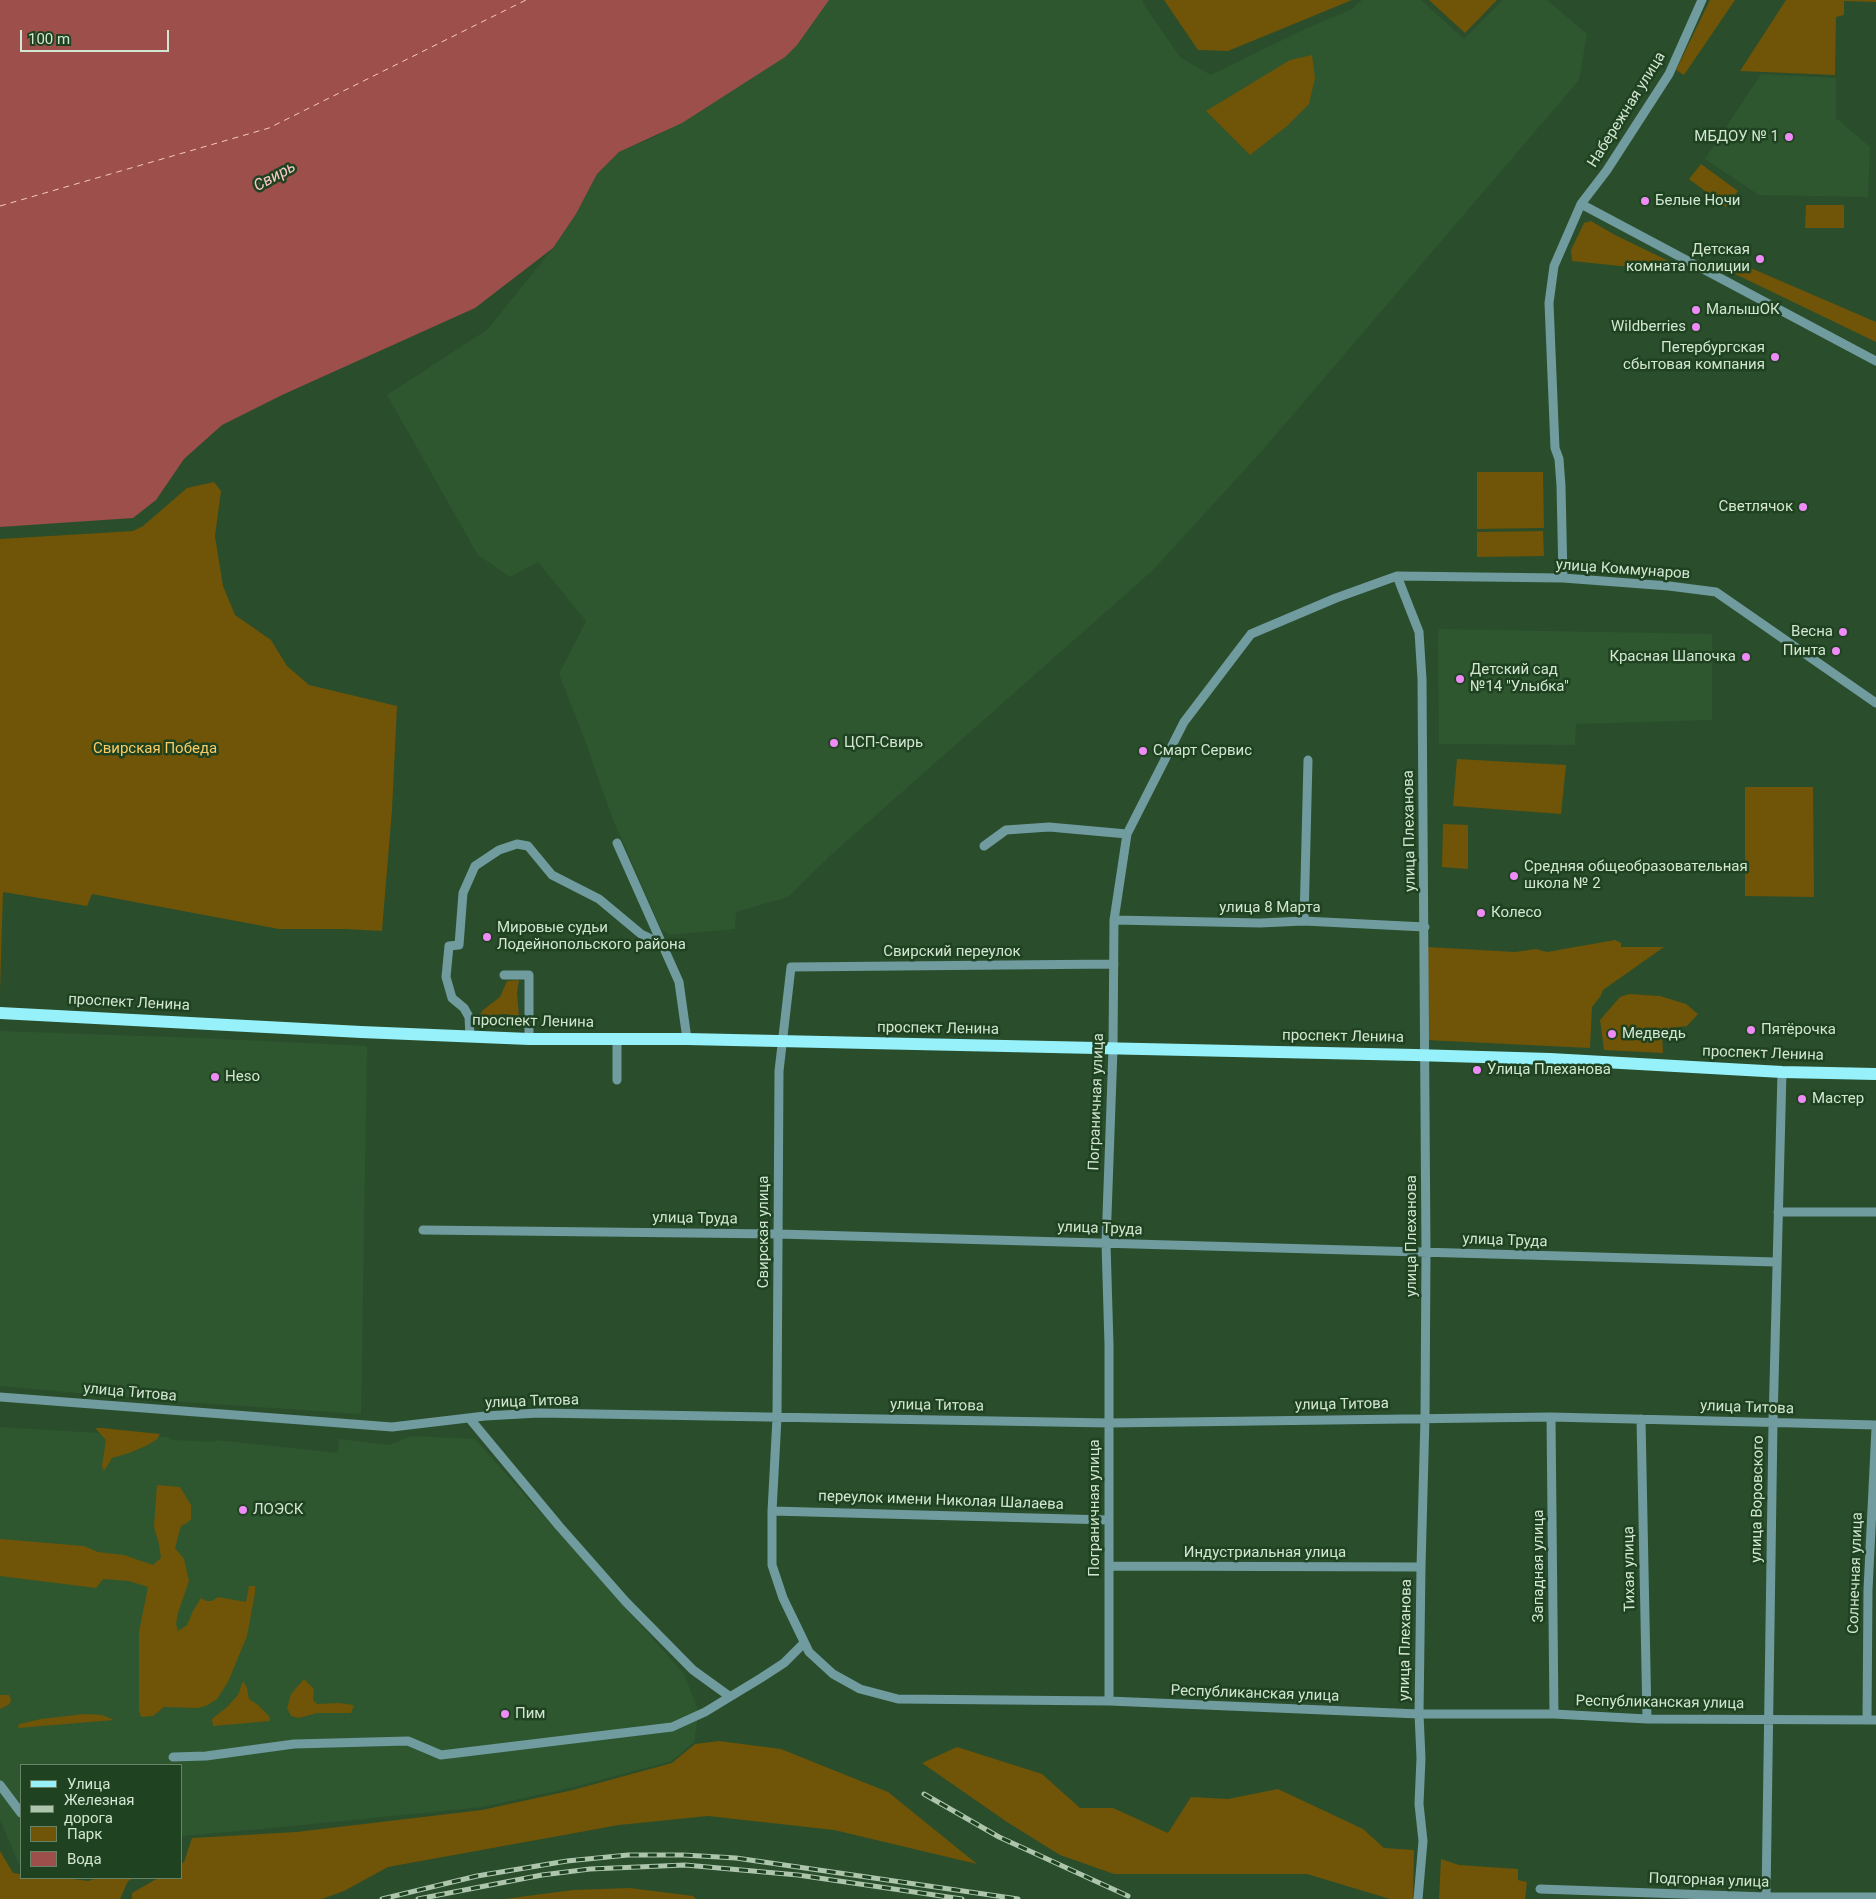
<!DOCTYPE html>
<meta charset="utf-8">
<style>
body{margin:0}
#map{position:relative;width:1876px;height:1899px;overflow:hidden;background:#2a4d2b;font-family:Roboto,sans-serif}
canvas{display:block}
.legend{position:absolute;left:20px;top:1764px;width:162px;height:115px;box-sizing:border-box;background:#1f4221;border:1px solid #678468;margin:0;padding:6px 9px;list-style:none;font-size:15px;color:#d2e6d2}
.legend li{display:flex;align-items:center;gap:10px;height:25px}
.legend b{width:25px;border:1px solid #678468}
.scale{position:absolute;left:20px;top:30px;width:149px;height:22px;box-sizing:border-box;border:2px solid #d2e6d2;border-top:0;padding-left:6px;font-size:15px;line-height:18px;white-space:nowrap;color:#d2e6d2;-webkit-text-stroke:4px #1f4221;paint-order:stroke}
</style>
<div id="map">
<canvas width="1876" height="1899"></canvas>
<ul class="legend">
<li><b style="height:6px;background:#96f1fb"></b>Улица</li>
<li><b style="height:6px;background:#adc5ad"></b>Железная дорога</li>
<li><b style="height:14px;background:#705407"></b>Парк</li>
<li><b style="height:14px;background:#9c4f4b"></b>Вода</li>
</ul>
<div class="scale">100 m</div>
</div>
<script>
const ctx = document.querySelector('canvas').getContext('2d');
ctx.lineJoin = 'round';
function fill(path, color) { ctx.fillStyle = color; ctx.fill(path, 'evenodd'); }
const poly = rows => new Path2D(rows.map(r => 'M' + r).join(''));
function trace(path, color, width, dash) { ctx.strokeStyle = color; ctx.lineWidth = width; ctx.lineCap = dash ? 'butt' : 'round'; ctx.setLineDash(dash || []); ctx.stroke(path); }
function label(font, color, halo, rows, align = 'center') {
  ctx.font = font + ' Roboto,sans-serif'; ctx.lineWidth = 5; ctx.setLineDash([]); ctx.textBaseline = 'middle'; ctx.strokeStyle = halo; ctx.fillStyle = color; for (const [text, x, y, turn = 0] of rows) {
    ctx.save(); ctx.translate(x, y); ctx.rotate((+turn || 0) * Math.PI / 180); ctx.textAlign = isNaN(turn) ? turn : align; if (halo) ctx.strokeText(text, 0, 0); ctx.fillText(text, 0, 0); ctx.restore();
  }
}
fill(poly([
 [829,0,1144,0,1142,2,1180,57,1211,75,1307,28,1352,9,1362,0,1421,0,1464,39,1503,0,1547,0,1587,34,1579,80,1261,452,1152,571,831,855,788,897,736,912,735,929,669,935,661,929,613,820,583,735,559,674,586,621,538,562,510,577,478,555,387,395,488,329,553,248,576,214,597,174,619,152,657,136],
 [1761,74,1836,78,1836,118,1870,147,1868,197,1759,195,1705,159],
 [1438,629,1712,634,1712,720,1576,724,1575,745,1439,744],
 [0,1031,201,1038,367,1046,361,1414,167,1401,0,1386],
 [0,1427,166,1437,172,1440,216,1442,216,1440,338,1453,339,1439,389,1445,411,1436,475,1439,684,1674,697,1707,698,1715,694,1742,672,1761,574,1787,483,1807,262,1829,181,1836,181,1765,21,1765,20,1866,0,1820]
]), '#2e572f');
fill(poly([
 [1164,0,1352,0,1228,51,1198,50],
 [1429,0,1497,0,1465,33],
 [1710,0,1735,0,1684,75,1676,70],
 [1786,0,1876,0,1876,2,1844,1,1844,15,1836,17,1835,75,1740,71],
 [1312,55,1315,78,1309,104,1287,126,1250,155,1206,111,1290,60],
 [1701,164,1738,191,1726,207,1689,179],
 [1806,205,1844,205,1844,228,1805,228],
 [1591,221,1615,235,1679,266,1620,266,1572,261,1571,250,1584,223],
 [1739,263,1876,322,1876,342,1733,273],
 [1477,472,1543,472,1544,528,1477,529],
 [214,482,221,491,215,536,223,586,235,615,271,640,287,666,309,685,397,706,392,810,382,931,345,929,279,929,92,894,87,906,3,892,0,991,0,539,133,531,143,526,187,488],
 [1543,531,1544,556,1477,557,1477,532],
 [1457,759,1566,765,1561,814,1453,806],
 [1745,787,1813,787,1814,897,1745,896],
 [1443,824,1468,825,1468,869,1442,867],
 [1615,940,1621,943,1621,947,1664,947,1603,990,1600,997,1592,1007,1590,1048,1425,1040,1428,947,1515,952,1536,949,1547,952],
 [519,980,517,993,519,1016,505,1014,479,1016,483,1010,500,997,507,981],
 [1629,994,1660,996,1686,1004,1698,1014,1687,1026,1671,1028,1662,1036,1663,1053,1604,1050,1600,1020,1620,997],
 [95,1428,102,1428,160,1434,157,1439,148,1445,129,1453,112,1458,104,1471,102,1466,106,1440],
 [157,1485,180,1487,191,1505,191,1519,187,1523,181,1526,175,1548,184,1559,189,1581,178,1613,176,1624,178,1631,187,1625,193,1611,201,1598,206,1601,212,1601,218,1597,246,1602,249,1586,255,1586,255,1593,247,1636,228,1682,217,1699,206,1706,197,1708,164,1707,153,1716,141,1717,139,1710,139,1632,148,1587,129,1581,103,1579,96,1588,0,1576,0,1539,84,1546,98,1552,124,1555,153,1565,161,1558,159,1544,154,1527],
 [304,1679,314,1689,313,1700,317,1704,339,1703,354,1705,351,1713,317,1713,299,1718,291,1716,287,1708,291,1694],
 [243,1681,247,1688,249,1699,258,1705,269,1716,270,1721,213,1726,212,1719,227,1707,238,1695],
 [0,1695,9,1695,11,1700,10,1704,0,1709],
 [84,1714,102,1715,114,1720,18,1728,19,1724,41,1719],
 [719,1741,781,1749,888,1792,977,1864,834,1830,708,1816,619,1825,388,1867,344,1891,322,1899,132,1899,132,1893,158,1878,181,1878,181,1864,184,1862,192,1838,296,1832,482,1810,573,1790,672,1763,695,1744],
 [957,1747,1042,1774,1080,1808,1113,1808,1168,1833,1191,1797,1228,1799,1278,1789,1363,1829,1384,1848,1414,1850,1413,1897,1417,1899,1390,1899,1307,1874,1114,1874,1060,1855,1007,1822,922,1763],
 [0,1851,13,1873,21,1874,21,1878,64,1878,88,1881,97,1878,134,1878,128,1881,120,1899,0,1899],
 [1441,1859,1459,1865,1518,1869,1518,1880,1527,1882,1525,1899,1439,1899],
 [630,1888,693,1896,696,1899,504,1899,573,1890]
]), '#705407');
fill(poly([
 [0,0,829,0,797,45,785,57,682,123,619,152,597,174,576,214,553,248,475,308,282,395,222,425,184,459,156,500,133,518,0,527]
]), '#9c4f4b');
trace(poly([
 [0,206,269,128,526,0]
]), '#f7c8c4', 1, [6, 5]);
trace(poly([
 [1581,204,1876,361],
 [1397,576,1419,632,1422,679,1426,1252,1425,1418,1421,1567,1419,1714,1421,1758,1419,1804,1423,1841,1418,1899],
 [1563,578,1561,486,1559,459,1555,448,1549,303,1554,266,1581,204,1607,170,1669,74,1702,0],
 [617,843,679,982,687,1039],
 [984,846,1006,830,1049,827,1127,834],
 [1114,920,1260,923,1304,921,1425,927],
 [1304,921,1308,760],
 [1114,964,791,967,779,1071,777,1418,772,1511,772,1565,783,1598,809,1652,833,1674,860,1689,898,1699,1109,1701,1419,1714,1554,1714,1647,1719,1876,1720],
 [504,975,529,975,529,1039],
 [470,1036,469,1017,464,1008,452,998,446,977,449,946,459,945,463,893,475,866,499,850,517,844,528,846,552,875,599,899,641,934,664,945],
 [617,1040,617,1080],
 [1778,1212,1876,1212],
 [423,1230,778,1234,1776,1262],
 [0,1397,392,1427,485,1416,539,1413,1109,1423,1551,1417,1876,1425],
 [1551,1417,1554,1714],
 [470,1419,559,1526,626,1602,693,1670,729,1696],
 [1641,1419,1647,1719],
 [772,1511,1108,1520],
 [1109,1566,1421,1567],
 [1109,1701,1109,1345,1106,1243,1113,1049,1114,920,1127,834,1184,722,1251,634,1336,598,1397,576,1563,578,1669,586,1716,592,1876,703],
 [1867,1720,1868,1590,1876,1428],
 [173,1757,206,1756,294,1744,408,1741,441,1755,672,1727,705,1712,761,1678,784,1663,804,1643],
 [0,1785,21,1813],
 [1540,1889,1766,1897,1876,1897],
 [1766,1897,1773,1423,1782,1072]
]), '#709b9f', 9);
trace(poly([
 [0,1013,361,1032,529,1039,687,1039,1415,1055,1550,1059,1782,1072,1876,1074]
]), '#96f1fb', 12);
const rail = poly([
 [924,1794,999,1837,1128,1896],
 [382,1899,477,1876,567,1861,628,1855,683,1855,736,1858,1018,1899],
 [418,1899,542,1875,590,1869,685,1865,798,1875,962,1899]
]);
trace(rail, '#adc5ad', 5);
trace(rail, '#1f4221', 3, [9]);
for (const [x, y, r, color] of [
 [1789,137,5,"#ef8bf7"],
 [1645,201,5,"#ef8bf7"],
 [1760,259,5,"#ef8bf7"],
 [1696,310,5,"#ef8bf7"],
 [1696,327,5,"#ef8bf7"],
 [1775,357,5,"#ef8bf7"],
 [1803,507,5,"#ef8bf7"],
 [1843,632,5,"#ef8bf7"],
 [1836,651,5,"#ef8bf7"],
 [1746,657,5,"#ef8bf7"],
 [1460,679,5,"#ef8bf7"],
 [834,743,5,"#ef8bf7"],
 [1143,751,5,"#ef8bf7"],
 [1514,876,5,"#ef8bf7"],
 [1481,913,5,"#ef8bf7"],
 [487,937,5,"#ef8bf7"],
 [1751,1030,5,"#ef8bf7"],
 [1612,1034,5,"#ef8bf7"],
 [1477,1070,5,"#ef8bf7"],
 [215,1077,5,"#ef8bf7"],
 [1802,1099,5,"#ef8bf7"],
 [243,1510,5,"#ef8bf7"],
 [505,1714,5,"#ef8bf7"]
]) { const dot = new Path2D(); dot.arc(x, y, r, 0, 2 * Math.PI); ctx.fillStyle = color; ctx.fill(dot); trace(dot, '#1f4221', 2); }
label('15px', '#d2e6d2', '#1f4221', [
 ["Набережная улица",1627,110,-58],
 ["улица Коммунаров",1623,570,4],
 ["улица Плеханова",1410,831,-91],
 ["улица 8 Марта",1270,908],
 ["Свирский переулок",952,952],
 ["проспект Ленина",129,1003,3],
 ["проспект Ленина",533,1022,1],
 ["проспект Ленина",938,1029,1],
 ["проспект Ленина",1343,1037,1],
 ["проспект Ленина",1763,1054,2],
 ["Пограничная улица",1097,1102,-88],
 ["улица Труда",695,1219,1],
 ["улица Труда",1100,1229,2],
 ["Свирская улица",764,1232,-90],
 ["улица Плеханова",1412,1236,-90],
 ["улица Труда",1505,1241,2],
 ["улица Титова",130,1393,5],
 ["улица Титова",532,1402,-2],
 ["улица Титова",1342,1405,-1],
 ["улица Титова",937,1406,1],
 ["улица Титова",1747,1408,2],
 ["улица Воровского",1758,1499,-89],
 ["переулок имени Николая Шалаева",941,1501,2],
 ["Пограничная улица",1095,1508,-90],
 ["Индустриальная улица",1265,1553],
 ["Западная улица",1539,1566,-90],
 ["Тихая улица",1630,1569,-91],
 ["Солнечная улица",1856,1573,-88],
 ["улица Плеханова",1406,1640,-89],
 ["Республиканская улица",1255,1694,2],
 ["Республиканская улица",1660,1703,1],
 ["Подгорная улица",1709,1881,2]
]);
label('15px', '#d2e6d2', '#1f4221', [
 ["МБДОУ № 1",1779,137,"right"],
 ["Белые Ночи",1655,201],
 ["Детская",1750,250,"right"],
 ["комната полиции",1750,267,"right"],
 ["МалышОК",1706,310],
 ["Wildberries",1686,327,"right"],
 ["Петербургская",1765,348,"right"],
 ["сбытовая компания",1765,365,"right"],
 ["Светлячок",1793,507,"right"],
 ["Весна",1833,632,"right"],
 ["Пинта",1826,651,"right"],
 ["Красная Шапочка",1736,657,"right"],
 ["Детский сад",1470,670],
 ["№14 \"Улыбка\"",1470,687],
 ["ЦСП-Свирь",844,743],
 ["Смарт Сервис",1153,751],
 ["Средняя общеобразовательная",1524,867],
 ["школа № 2",1524,884],
 ["Колесо",1491,913],
 ["Мировые судьи",497,928],
 ["Лодейнопольского района",497,945],
 ["Пятёрочка",1761,1030],
 ["Медведь",1622,1034],
 ["Улица Плеханова",1487,1070],
 ["Heso",225,1077],
 ["Мастер",1812,1099],
 ["ЛОЭСК",253,1510],
 ["Пим",515,1714]
], 'left');
label('15px', '#fccb63', '#1f4221', [
 ["Свирская Победа",155,749]
]);
label('italic 16px', '#f7c8c4', '#1f4221', [
 ["Свирь",275,177,-29]
]);
</script>
